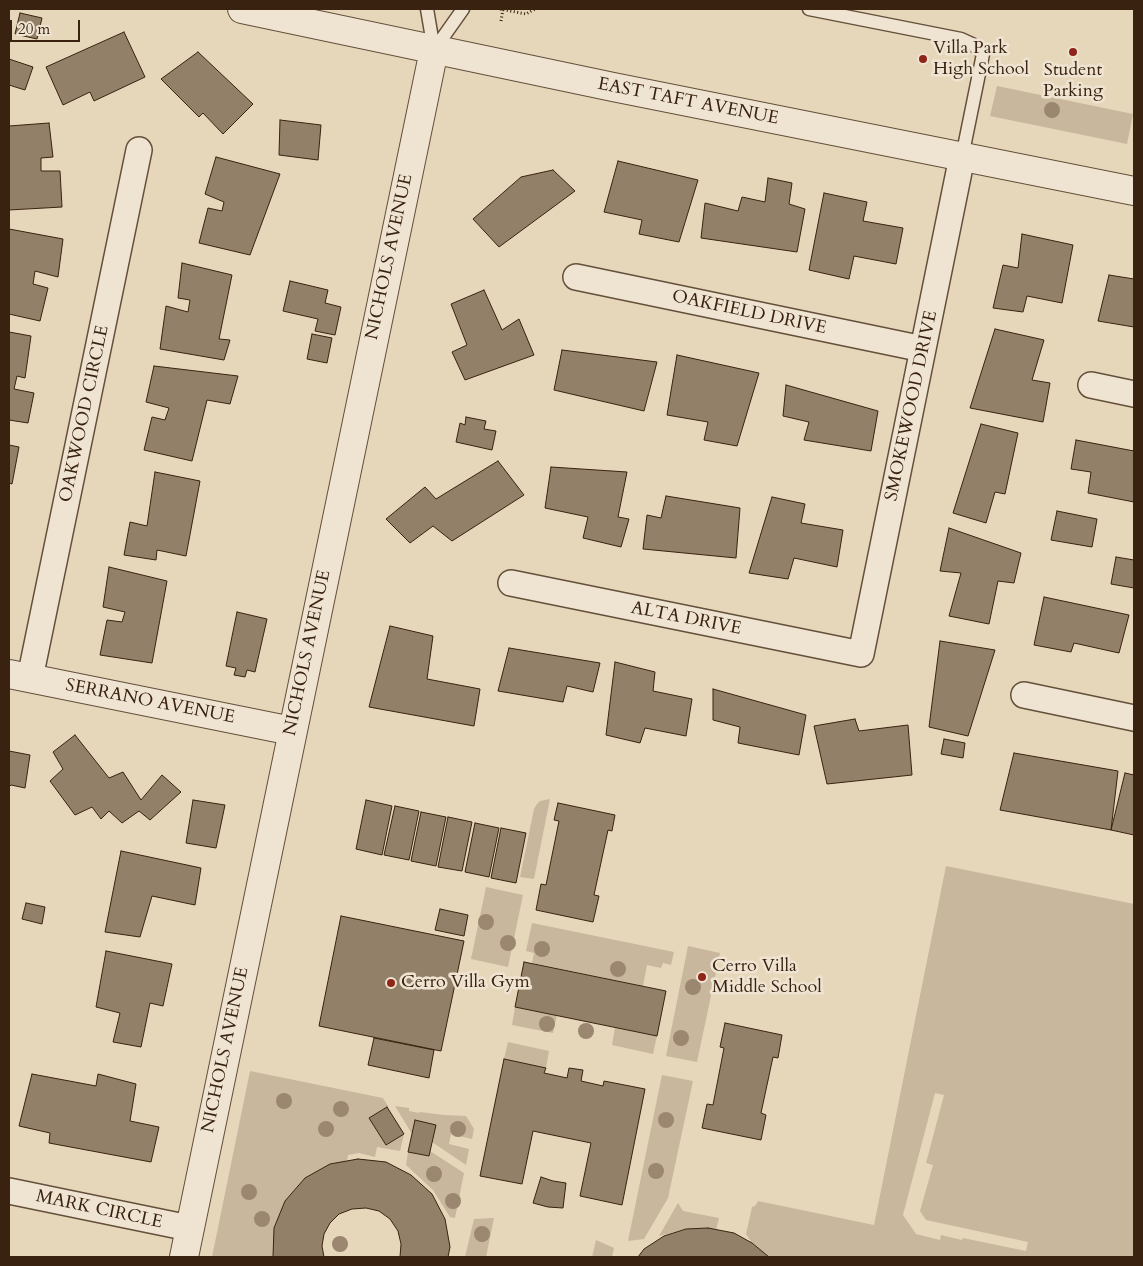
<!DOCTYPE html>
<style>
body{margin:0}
#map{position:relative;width:1143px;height:1266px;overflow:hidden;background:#e6d6ba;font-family:Cardo,serif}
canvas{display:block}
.frame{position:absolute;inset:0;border:10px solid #392210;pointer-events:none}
.scale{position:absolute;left:10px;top:20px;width:70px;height:22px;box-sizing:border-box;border:2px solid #392210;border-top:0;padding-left:6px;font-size:15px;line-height:18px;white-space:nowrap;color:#392210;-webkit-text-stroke:4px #efe4d2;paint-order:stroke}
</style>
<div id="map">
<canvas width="1143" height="1266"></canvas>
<div class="frame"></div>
<div class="scale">20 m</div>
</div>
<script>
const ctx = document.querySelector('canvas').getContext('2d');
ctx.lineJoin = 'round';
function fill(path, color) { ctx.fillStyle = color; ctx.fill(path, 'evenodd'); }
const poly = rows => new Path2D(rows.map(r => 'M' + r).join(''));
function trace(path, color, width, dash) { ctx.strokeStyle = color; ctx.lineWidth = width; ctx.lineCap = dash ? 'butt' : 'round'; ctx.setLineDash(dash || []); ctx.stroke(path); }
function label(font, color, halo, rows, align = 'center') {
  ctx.font = font + ' Cardo,serif'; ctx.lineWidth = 5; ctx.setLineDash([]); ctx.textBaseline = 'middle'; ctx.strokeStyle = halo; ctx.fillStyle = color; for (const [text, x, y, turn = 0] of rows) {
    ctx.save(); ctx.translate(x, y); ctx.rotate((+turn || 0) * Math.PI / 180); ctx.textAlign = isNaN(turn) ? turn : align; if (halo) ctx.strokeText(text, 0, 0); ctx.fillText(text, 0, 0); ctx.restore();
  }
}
fill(poly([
 [997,86,1133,114,1127,144,990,116],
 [550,799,534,879,520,877,534,809,537,804,540,801],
 [946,866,1134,904,1134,1257,769,1257,752,1243,746,1234,752,1207,755,1206,758,1201,874,1225],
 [935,1093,944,1095,926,1163,933,1165,920,1211,926,1220,1028,1242,1026,1251,963,1238,962,1240,941,1235,940,1240,916,1234,903,1215],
 [486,887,523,895,508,967,471,959],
 [532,923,674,952,671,965,663,963,661,968,647,965,643,986,532,963,534,953,526,951],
 [688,946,720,953,697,1062,666,1056],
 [515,1007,557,1015,553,1033,512,1025],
 [615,1027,657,1036,653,1054,612,1045],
 [508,1042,549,1051,546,1068,504,1059],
 [250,1071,383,1098,388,1106,369,1118,386,1145,404,1134,400,1151,377,1147,375,1157,359,1153,348,1155,347,1161,330,1164,305,1178,285,1201,274,1228,273,1257,212,1257],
 [662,1075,693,1081,668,1198,644,1239,628,1241],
 [395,1106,409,1108,409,1111,419,1113,420,1112,444,1115,466,1116,474,1129,472,1139,451,1134,449,1144,469,1149,466,1165,432,1142,412,1134],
 [430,1151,464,1173,455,1218,450,1217,433,1190,406,1165,408,1152,428,1156],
 [678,1203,683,1211,719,1218,716,1230,708,1228,686,1229,659,1236],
 [494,1218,486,1257,465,1257,474,1219],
 [596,1240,614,1248,612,1257,592,1257]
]), '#c9b79d');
const building = poly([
 [20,13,42,18,37,39,15,34,20,13],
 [124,32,145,77,94,101,90,92,63,105,46,67,124,32],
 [198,52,253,104,223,134,203,113,199,117,161,79,198,52],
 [9,59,33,67,25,90,9,85,9,59],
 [280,120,321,125,318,160,279,155,280,120],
 [49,123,53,157,41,158,41,171,60,171,62,207,9,210,9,126,49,123],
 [216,157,280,174,250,255,199,243,208,208,222,211,224,202,205,194,216,157],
 [618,161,698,180,679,242,639,234,642,220,604,212,618,161],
 [553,170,575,191,499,247,473,219,521,177,553,170],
 [768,178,792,183,789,204,805,209,797,252,701,238,705,203,738,211,742,197,765,202,768,178],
 [824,193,867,202,863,221,903,228,896,264,854,256,849,279,809,270,824,193],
 [9,229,63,239,58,277,35,271,33,284,48,288,40,321,9,314,9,229],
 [1022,234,1073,245,1062,303,1027,296,1023,312,993,308,1003,265,1018,268,1022,234],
 [182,263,232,275,219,339,230,340,224,360,160,349,166,306,188,312,190,300,178,298,182,263],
 [1109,275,1134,279,1134,327,1098,321,1109,275],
 [290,281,328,290,325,303,341,307,335,335,315,331,318,319,283,311,290,281],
 [484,290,502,330,519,319,534,355,465,380,452,352,467,345,451,304,484,290],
 [995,329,1044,340,1032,380,1050,383,1043,422,970,408,995,329],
 [9,332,31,336,25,378,17,376,14,389,34,393,28,423,9,420,9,332],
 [312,334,332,338,327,363,307,359,312,334],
 [562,350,657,362,644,411,554,390,562,350],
 [677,355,759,373,737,446,704,440,708,422,667,415,677,355],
 [154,366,238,376,230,404,207,400,192,461,144,450,152,417,165,420,169,408,146,402,154,366],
 [786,385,878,411,871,451,804,440,809,422,783,416,786,385],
 [466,417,486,421,484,429,496,431,492,450,456,442,460,423,465,425,466,417],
 [981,424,1018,433,1005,494,995,492,986,523,953,513,981,424],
 [1076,440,1134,451,1134,502,1088,493,1091,472,1071,469,1076,440],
 [9,445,19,447,12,484,9,483,9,445],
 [498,461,524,495,452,541,433,526,410,543,386,519,425,487,436,499,498,461],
 [551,467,627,472,618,517,629,519,621,547,583,538,588,517,545,508,551,467],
 [155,472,200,481,186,556,157,550,156,560,124,555,130,522,147,526,155,472],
 [666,496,740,508,736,558,643,549,647,515,661,518,666,496],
 [772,497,805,504,801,523,843,530,837,567,794,558,788,579,749,573,772,497],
 [1057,511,1097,519,1092,547,1051,540,1057,511],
 [949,528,1021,553,1014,583,998,581,989,624,949,616,961,573,940,571,949,528],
 [1116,557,1134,560,1134,588,1111,584,1116,557],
 [109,567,167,581,152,663,100,655,107,620,122,622,125,612,103,607,109,567],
 [1044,597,1129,615,1119,653,1074,643,1071,652,1034,645,1044,597],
 [237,612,267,619,255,672,247,670,245,677,234,675,236,668,226,666,237,612],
 [390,626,433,636,427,679,480,689,474,726,369,707,390,626],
 [940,641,995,650,968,736,929,727,940,641],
 [509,648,600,663,593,692,567,686,563,702,498,691,509,648],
 [615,662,655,672,653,691,692,699,686,736,645,728,640,743,606,735,615,662],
 [713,689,806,715,799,755,738,743,740,727,713,720,713,689],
 [855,719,859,731,908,725,912,775,827,784,814,726,855,719],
 [75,735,109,778,123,772,141,800,162,775,181,792,150,820,139,811,122,823,109,811,101,819,92,807,75,815,50,781,63,769,53,752,75,735],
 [944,739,965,743,963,758,941,754,944,739],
 [9,751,30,755,25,788,11,785,9,787,9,751],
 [1014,753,1118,771,1111,830,1000,810,1014,753],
 [1125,773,1134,775,1134,835,1111,830,1125,773],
 [193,800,225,805,216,848,186,843,193,800],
 [366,800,392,806,382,855,356,849,366,800],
 [558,803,615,815,612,831,608,830,594,895,599,896,593,922,536,910,541,884,546,885,559,821,554,820,558,803],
 [395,806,419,811,409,860,384,855,395,806],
 [421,812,446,817,436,866,411,861,421,812],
 [448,817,472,822,462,871,438,867,448,817],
 [475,823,499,828,489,877,465,872,475,823],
 [501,828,526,833,516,883,491,878,501,828],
 [121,851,201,868,195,905,152,896,140,937,105,932,121,851],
 [26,903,45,907,42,924,22,919,26,903],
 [440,909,468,915,464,936,435,930,440,909],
 [341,916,464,941,441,1051,319,1026,341,916],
 [106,951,172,964,163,1006,150,1003,141,1047,113,1042,120,1013,96,1007,106,951],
 [524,962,666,991,657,1036,515,1007,524,962],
 [725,1023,782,1035,778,1058,773,1057,761,1113,766,1115,761,1140,702,1128,707,1104,713,1105,724,1048,720,1047,725,1023],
 [374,1038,434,1050,429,1078,368,1065,374,1038],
 [504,1059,546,1068,544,1073,567,1078,569,1068,583,1070,581,1081,603,1086,604,1081,645,1089,622,1205,580,1196,591,1143,533,1131,522,1184,480,1176,504,1059],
 [32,1074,96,1086,98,1074,136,1084,130,1121,159,1127,151,1162,49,1143,50,1133,19,1126,32,1074],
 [387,1107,404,1134,386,1145,369,1118,387,1107],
 [415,1120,436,1125,429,1156,408,1152,415,1120],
 [358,1159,386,1162,411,1175,432,1194,445,1219,450,1247,448,1257,400,1257,401,1244,398,1231,390,1219,379,1211,366,1208,352,1209,339,1214,330,1223,324,1234,322,1246,324,1257,273,1257,274,1228,285,1201,305,1178,330,1164,358,1159],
 [541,1177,553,1181,566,1183,563,1208,548,1207,533,1203,541,1177],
 [708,1228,734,1233,752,1243,769,1257,638,1257,644,1249,664,1236,686,1229,708,1228]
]);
fill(building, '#938068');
trace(building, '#392210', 1);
const service = poly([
 [427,9,434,50],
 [809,9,961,39,972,44,979,50,983,54,962,157],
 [434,50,463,9]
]);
const minor = poly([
 [576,277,923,349],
 [1091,385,1134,394],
 [511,583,861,654,962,157],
 [30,678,139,150],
 [1024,695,1134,718],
 [9,1191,189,1228]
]);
const tertiary = poly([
 [242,9,613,87,1134,191],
 [9,674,292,731],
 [184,1257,434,50]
]);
trace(service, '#644f3a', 15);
trace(minor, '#644f3a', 28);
trace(tertiary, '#644f3a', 30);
trace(poly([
 [500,9,526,14,535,9],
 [501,21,503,9]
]), '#392210', 3, [1, 2.5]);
trace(service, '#efe4d2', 12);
trace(minor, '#efe4d2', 25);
trace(tertiary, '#efe4d2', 28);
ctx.fillStyle = '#9b8770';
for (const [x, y] of [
 [1052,110],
 [486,922],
 [508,943],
 [542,949],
 [618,969],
 [693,987],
 [547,1024],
 [586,1031],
 [681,1038],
 [284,1101],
 [341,1109],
 [666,1120],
 [326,1129],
 [458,1129],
 [656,1171],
 [434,1174],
 [249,1192],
 [453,1201],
 [262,1219],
 [482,1234],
 [340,1244]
]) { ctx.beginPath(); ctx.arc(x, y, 8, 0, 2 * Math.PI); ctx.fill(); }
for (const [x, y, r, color] of [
 [1073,52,5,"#8f2418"],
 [923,59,5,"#8f2418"],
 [702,977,5,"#8f2418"],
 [391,983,5,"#8f2418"]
]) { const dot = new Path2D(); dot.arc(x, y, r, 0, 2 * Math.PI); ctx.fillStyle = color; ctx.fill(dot); trace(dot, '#efe4d2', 2); }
label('18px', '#392210', '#efe4d2', [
 ["Villa Park",933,49],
 ["High School",933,70],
 ["Student",1073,71,"center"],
 ["Parking",1073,92,"center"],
 ["Cerro Villa",712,967],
 ["Middle School",712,988],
 ["Cerro Villa Gym",401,983]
], 'left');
label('18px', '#392210', '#efe4d2', [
 ["EAST TAFT AVENUE",688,102,11],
 ["NICHOLS AVENUE",390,257,-78],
 ["OAKFIELD DRIVE",749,313,12],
 ["SMOKEWOOD DRIVE",912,406,-78],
 ["OAKWOOD CIRCLE",85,414,-78],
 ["ALTA DRIVE",686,619,11],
 ["NICHOLS AVENUE",308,653,-78],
 ["SERRANO AVENUE",150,702,11],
 ["NICHOLS AVENUE",226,1050,-78],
 ["MARK CIRCLE",99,1210,12]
]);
</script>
